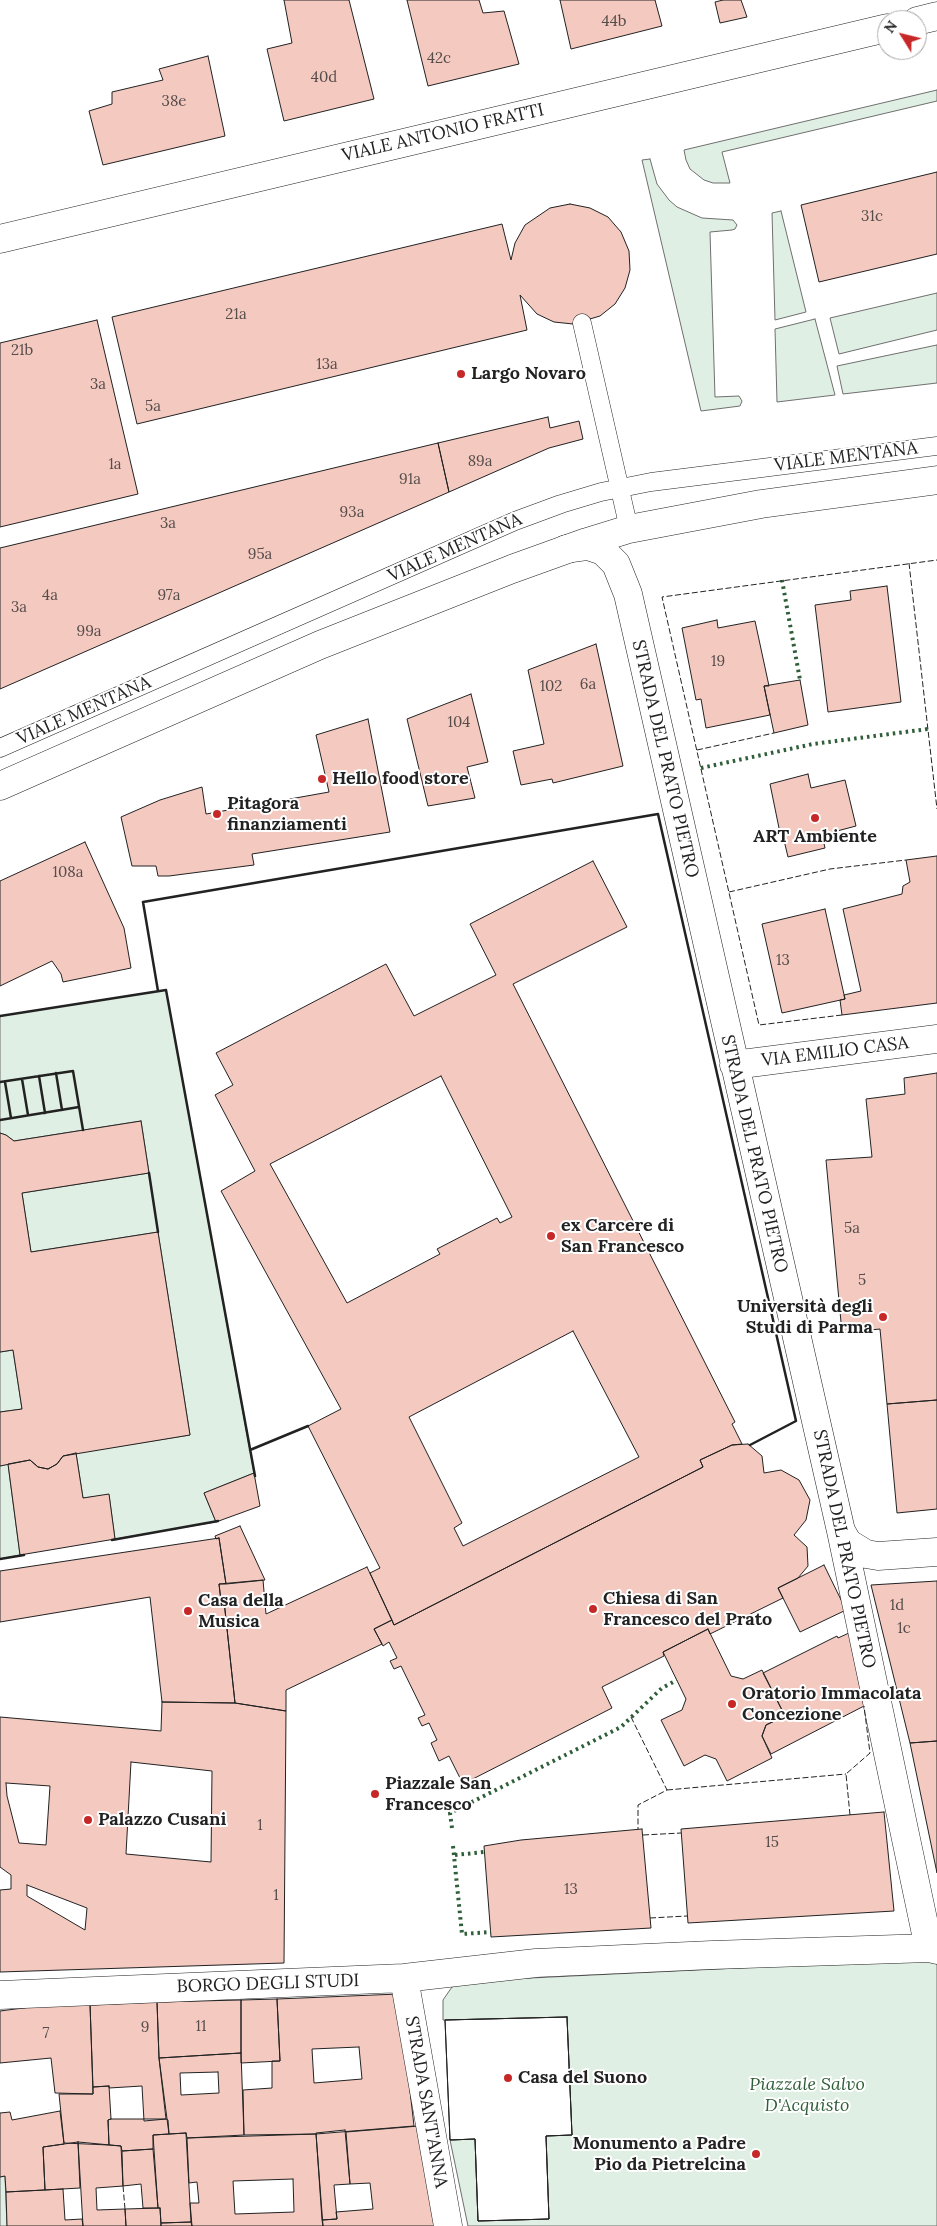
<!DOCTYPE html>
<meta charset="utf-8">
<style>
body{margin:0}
#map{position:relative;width:937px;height:2226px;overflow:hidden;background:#fff;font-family:Lora,serif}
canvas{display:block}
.north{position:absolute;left:877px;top:10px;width:50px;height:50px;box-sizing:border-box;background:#fff;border:1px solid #a7a7a7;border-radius:50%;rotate:306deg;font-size:14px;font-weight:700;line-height:20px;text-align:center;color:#222}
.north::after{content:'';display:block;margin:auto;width:18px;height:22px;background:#c62828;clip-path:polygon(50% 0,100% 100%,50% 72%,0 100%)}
</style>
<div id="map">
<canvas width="937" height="2226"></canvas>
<div class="north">N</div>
</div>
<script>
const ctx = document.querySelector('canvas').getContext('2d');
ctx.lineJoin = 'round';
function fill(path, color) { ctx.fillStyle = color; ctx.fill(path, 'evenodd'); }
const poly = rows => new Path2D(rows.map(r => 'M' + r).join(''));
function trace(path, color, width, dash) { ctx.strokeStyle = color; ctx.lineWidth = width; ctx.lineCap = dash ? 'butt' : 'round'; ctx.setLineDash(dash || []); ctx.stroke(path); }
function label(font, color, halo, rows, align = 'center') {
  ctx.font = font + ' Lora,serif'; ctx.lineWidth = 4; ctx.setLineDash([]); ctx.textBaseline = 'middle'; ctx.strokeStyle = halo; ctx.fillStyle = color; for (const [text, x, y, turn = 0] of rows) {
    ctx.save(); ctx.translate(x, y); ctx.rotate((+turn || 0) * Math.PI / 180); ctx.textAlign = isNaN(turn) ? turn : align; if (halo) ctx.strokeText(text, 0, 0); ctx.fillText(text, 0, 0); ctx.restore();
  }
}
const green = poly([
 [937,90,937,101,722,152,730,183,713,183,704,180,690,169,686,160,684,150,937,90],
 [650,159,657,184,669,200,677,207,702,218,733,220,737,225,735,229,732,230,710,232,715,397,739,396,742,401,740,406,701,411,642,160,650,159],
 [781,211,806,312,775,320,772,213,781,211],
 [937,293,937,330,839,354,830,318,937,293],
 [815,319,835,395,777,402,775,329,815,319],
 [937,345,937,383,843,394,837,366,937,345],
 [166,990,254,1473,204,1493,216,1522,115,1539,109,1495,83,1498,76,1453,190,1435,158,1232,31,1252,22,1193,149,1173,141,1121,14,1141,6,1135,0,1133,0,1016,166,990],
 [13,1350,22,1409,0,1412,0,1352,13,1350],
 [8,1464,20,1555,0,1559,0,1466,8,1464],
 [926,1959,937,1964,937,2226,468,2226,450,2140,475,2139,478,2221,549,2219,546,2136,572,2135,567,2017,443,2020,443,2000,452,1987,468,1981,926,1959],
 [5,2176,7,2226,0,2226,0,2177,5,2176]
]);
fill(green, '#e0efe3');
trace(green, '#6f6f6f', 1);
const building = poly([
 [284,0,349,0,374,99,284,121,267,49,292,43,284,0],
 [407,0,479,0,483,13,504,11,519,64,428,86,407,0],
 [560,0,655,0,662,26,571,49,560,0],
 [723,0,741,0,747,17,720,23,715,2,723,0],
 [208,56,225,136,103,165,89,111,112,104,112,92,163,80,159,69,208,56],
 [937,172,937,254,819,282,801,205,937,172],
 [570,204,590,208,608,217,621,232,629,251,630,270,625,288,615,304,600,316,573,324,554,322,537,314,520,295,527,330,137,424,112,317,502,224,511,260,515,243,525,225,550,208,570,204],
 [97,320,138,494,0,527,0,343,97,320],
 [548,417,550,428,579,421,583,439,549,448,449,492,438,443,548,417],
 [438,443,449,492,0,689,0,548,438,443],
 [887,586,901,702,828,712,815,605,851,600,850,591,887,586],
 [717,620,718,628,755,621,769,686,764,686,770,715,706,728,701,699,696,700,682,628,717,620],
 [596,644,623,766,553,783,552,779,521,785,513,751,544,744,528,670,596,644],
 [800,680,808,725,774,733,764,686,800,680],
 [471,694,488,762,467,767,475,798,428,806,407,719,471,694],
 [368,719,390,832,252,854,254,865,169,876,158,876,156,866,132,866,121,817,160,800,202,787,206,814,329,792,316,735,368,719],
 [808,774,811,788,845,780,856,826,822,835,825,848,788,857,782,832,780,833,770,784,808,774],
 [85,842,124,928,131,968,63,982,61,974,52,961,0,986,0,881,85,842],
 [937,856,937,1003,842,1015,840,1000,845,999,844,995,861,991,843,909,902,894,903,886,910,882,906,860,937,856],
 [593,861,627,927,513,984,735,1422,732,1424,742,1444,732,1445,700,1460,703,1467,394,1625,370,1573,380,1568,308,1426,341,1409,221,1191,255,1171,215,1095,233,1085,216,1053,386,964,414,1016,496,975,470,924,593,861],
 [441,1076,512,1217,500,1223,497,1218,437,1249,440,1254,347,1303,270,1164,441,1076],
 [573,1331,639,1457,463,1546,454,1528,462,1523,409,1417,573,1331],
 [825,909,845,999,782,1013,762,924,825,909],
 [937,1073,937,1400,887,1404,880,1329,842,1333,826,1160,872,1157,866,1099,905,1094,904,1078,937,1073],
 [141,1121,149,1173,22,1193,31,1252,158,1232,190,1435,63,1456,57,1464,48,1469,38,1467,30,1460,0,1466,0,1412,22,1409,13,1350,0,1352,0,1133,6,1135,14,1141,141,1121],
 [937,1400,937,1509,897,1513,887,1404,937,1400],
 [748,1444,762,1456,764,1473,781,1470,799,1480,810,1500,806,1520,794,1535,807,1547,808,1566,798,1578,778,1588,783,1598,710,1634,708,1629,663,1652,664,1656,602,1687,612,1708,463,1784,449,1756,439,1761,431,1743,437,1740,429,1723,422,1726,418,1718,425,1715,401,1666,394,1669,390,1661,397,1658,389,1642,383,1646,374,1629,392,1620,394,1625,703,1467,700,1460,732,1445,748,1444],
 [76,1453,83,1498,109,1494,115,1539,20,1555,8,1464,30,1460,38,1467,48,1469,57,1464,63,1456,76,1453],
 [254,1473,260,1506,216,1522,204,1493,254,1473],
 [240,1526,265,1580,226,1584,219,1538,216,1539,215,1536,240,1526],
 [219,1538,226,1584,219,1584,221,1601,224,1601,235,1703,162,1702,150,1597,0,1622,0,1571,219,1538],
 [824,1565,846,1610,800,1632,778,1588,824,1565],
 [367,1567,392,1620,374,1629,382,1644,286,1690,286,1711,235,1703,224,1601,221,1601,219,1584,263,1580,266,1614,367,1567],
 [937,1581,937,1741,910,1743,871,1585,937,1581],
 [708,1629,731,1676,743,1679,762,1670,785,1716,766,1725,762,1736,772,1758,727,1781,716,1759,705,1755,684,1766,661,1720,682,1710,686,1699,663,1652,708,1629],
 [849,1633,864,1706,771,1754,762,1736,766,1725,785,1716,763,1673,837,1636,838,1638,849,1633],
 [162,1702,235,1703,286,1711,284,1963,0,1972,0,1890,11,1889,11,1875,0,1867,0,1717,161,1731,162,1702],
 [131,1762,212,1771,211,1862,126,1854,131,1762],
 [6,1783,50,1786,46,1845,19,1843,7,1796,6,1783],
 [27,1885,87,1908,85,1930,27,1896,27,1885],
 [937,1741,937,1873,910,1743,937,1741],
 [884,1812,894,1911,688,1923,681,1829,884,1812],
 [642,1829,651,1928,491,1937,484,1846,521,1840,642,1829],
 [399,1994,414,2126,316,2134,244,2135,243,2090,272,2088,272,2061,280,2061,277,1999,399,1994],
 [359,2047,362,2079,314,2083,312,2049,359,2047],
 [277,1999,280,2061,241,2063,241,2000,277,1999],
 [241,2000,241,2053,159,2058,157,2002,241,2000],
 [157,2002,159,2058,166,2119,144,2121,142,2086,109,2088,109,2086,93,2087,90,2005,157,2002],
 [90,2003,93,2094,55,2093,51,2058,0,2063,0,2011,46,2005,90,2003],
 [567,2017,572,2135,546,2136,549,2219,478,2221,475,2139,450,2140,445,2020,567,2017],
 [567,2017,572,2135,546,2136,549,2219,478,2221,475,2139,450,2140,445,2020,567,2017],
 [241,2053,244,2135,187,2138,186,2133,169,2134,159,2058,241,2053],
 [218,2072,219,2093,181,2095,180,2073,218,2072],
 [109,2086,111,2119,108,2120,109,2145,64,2143,59,2094,93,2094,93,2087,109,2086],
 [60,2111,64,2144,43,2147,45,2190,6,2192,5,2176,0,2177,0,2113,10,2112,12,2120,60,2111],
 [111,2119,166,2119,168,2120,169,2134,153,2135,153,2149,122,2151,121,2146,109,2145,108,2120,111,2119],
 [419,2126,437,2226,323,2226,322,2220,337,2219,336,2212,373,2209,370,2183,350,2184,346,2132,419,2126],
 [345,2130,350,2184,334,2185,337,2219,322,2220,316,2133,345,2130],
 [186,2133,191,2222,161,2223,160,2208,158,2208,153,2135,186,2133],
 [316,2134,323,2226,192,2226,190,2203,199,2203,197,2182,189,2183,187,2138,316,2134],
 [293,2179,294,2212,235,2214,233,2181,293,2179],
 [78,2142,121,2146,123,2186,96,2188,97,2210,125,2209,126,2226,83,2226,78,2142],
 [78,2142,80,2188,45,2190,43,2147,78,2142],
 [153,2149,158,2208,143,2208,141,2184,123,2186,122,2151,153,2149],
 [63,2189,65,2220,82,2219,83,2226,7,2226,6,2192,63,2189],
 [160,2208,161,2226,126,2226,125,2209,160,2208],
 [191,2222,192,2226,161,2226,161,2223,191,2222]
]);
fill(building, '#f3c9c0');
trace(building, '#222', 1);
const lane = poly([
 [582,323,629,529],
 [0,748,515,521,561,504,601,492,651,482,937,446]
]);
const street = poly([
 [566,549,588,546,603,551,616,564,628,594,841,1531,929,1948],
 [734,1065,937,1039],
 [841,1531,848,1543,866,1554,878,1556,937,1552],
 [404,1978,448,2226],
 [0,1995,404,1978,536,1963,712,1955,929,1948,937,1950]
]);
const secondary = poly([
 [917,21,937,16],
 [0,239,887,28],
 [0,786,320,645,512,569,587,542,629,529,761,504,937,480]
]);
trace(lane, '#222', 19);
trace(street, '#222', 29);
trace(secondary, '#222', 29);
trace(lane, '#fff', 18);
trace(street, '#fff', 28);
trace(secondary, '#fff', 28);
trace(poly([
 [782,580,800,680],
 [701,768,813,744,928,729],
 [452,1828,450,1813,621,1727,662,1688,677,1680],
 [453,1846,462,1934,491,1932],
 [455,1855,484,1852]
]), '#2f5e38', 4, [2.5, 4]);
trace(poly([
 [909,563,937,809],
 [697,750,774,733],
 [729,892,830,869,906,860],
 [842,1015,759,1025,662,597,937,560],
 [631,1717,667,1790,638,1805,638,1829],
 [667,1790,846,1774],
 [850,1815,846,1774,870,1753,864,1706],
 [643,1835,681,1833],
 [650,1918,687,1916],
 [123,2186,125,2209]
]), '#222', 1, [6, 2.5]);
trace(poly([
 [158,991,143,902,658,814,796,1421,750,1445],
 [0,1016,166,990,255,1476],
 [56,1073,62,1110],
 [39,1076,45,1113],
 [22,1079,28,1115],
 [0,1082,73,1071,83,1130],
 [5,1082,11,1118],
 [0,1120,79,1107],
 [149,1173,158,1232],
 [250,1450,308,1426],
 [112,1540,218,1521],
 [0,1559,24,1555]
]), '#222', 2.5);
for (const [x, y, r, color] of [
 [461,374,5,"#c62828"],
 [322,779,5,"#c62828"],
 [217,814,5,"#c62828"],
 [815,818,5,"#c62828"],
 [551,1236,5,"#c62828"],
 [883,1317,5,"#c62828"],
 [593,1609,5,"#c62828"],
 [188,1611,5,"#c62828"],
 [732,1704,5,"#c62828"],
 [375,1794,5,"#c62828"],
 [88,1820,5,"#c62828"],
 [508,2078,5,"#c62828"],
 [756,2154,5,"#c62828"]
]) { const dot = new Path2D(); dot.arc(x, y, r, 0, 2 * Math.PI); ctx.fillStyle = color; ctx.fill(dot); trace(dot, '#fff', 2); }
label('15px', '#564c4a', null, [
 ["44b",614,22],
 ["42c",439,59],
 ["40d",324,78],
 ["38e",174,102],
 ["31c",872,217],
 ["21a",236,315],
 ["21b",22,351],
 ["13a",327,365],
 ["3a",98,385],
 ["5a",153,407],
 ["89a",480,462],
 ["1a",115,465],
 ["91a",410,480],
 ["93a",352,513],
 ["3a",168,524],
 ["95a",260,555],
 ["4a",50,596],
 ["97a",169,596],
 ["3a",19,608],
 ["99a",89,632],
 ["19",718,662],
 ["6a",588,685],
 ["102",551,687],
 ["104",459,723],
 ["108a",68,873],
 ["13",783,961],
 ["5a",852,1229],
 ["5",862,1281],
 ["1d",897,1606],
 ["1c",904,1629],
 ["1",260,1826],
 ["15",772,1843],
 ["13",571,1890],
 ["1",276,1896],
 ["11",201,2027],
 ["9",145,2028],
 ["7",46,2034]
]);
label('18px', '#222', '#fff', [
 ["VIALE ANTONIO FRATTI",443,133,-13],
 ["VIALE MENTANA",846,457,-7],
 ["VIALE MENTANA",455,548,-24],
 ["VIALE MENTANA",84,711,-24],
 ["STRADA DEL PRATO PIETRO",665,759,77],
 ["VIA EMILIO CASA",835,1052,-7],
 ["STRADA DEL PRATO PIETRO",754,1154,77],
 ["STRADA DEL PRATO PIETRO",844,1549,78],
 ["BORGO DEGLI STUDI",268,1984,-2],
 ["STRADA SANT'ANNA",426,2102,80]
]);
label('bold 18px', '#222', '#fff', [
 ["Largo Novaro",471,374],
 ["Hello food store",332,779],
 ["Pitagora",227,804],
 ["finanziamenti",227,825],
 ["ART Ambiente",815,837,"center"],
 ["ex Carcere di",561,1226],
 ["San Francesco",561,1247],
 ["Università degli",873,1307,"right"],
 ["Studi di Parma",873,1328,"right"],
 ["Chiesa di San",603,1599],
 ["Francesco del Prato",603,1620],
 ["Casa della",198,1601],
 ["Musica",198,1622],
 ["Oratorio Immacolata",742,1694],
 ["Concezione",742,1715],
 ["Piazzale San",385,1784],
 ["Francesco",385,1805],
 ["Palazzo Cusani",98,1820],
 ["Casa del Suono",518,2078],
 ["Monumento a Padre",746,2144,"right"],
 ["Pio da Pietrelcina",746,2165,"right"]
], 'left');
label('italic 18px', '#2f5e38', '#fff', [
 ["Piazzale Salvo",807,2085],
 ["D'Acquisto",807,2106]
]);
</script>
